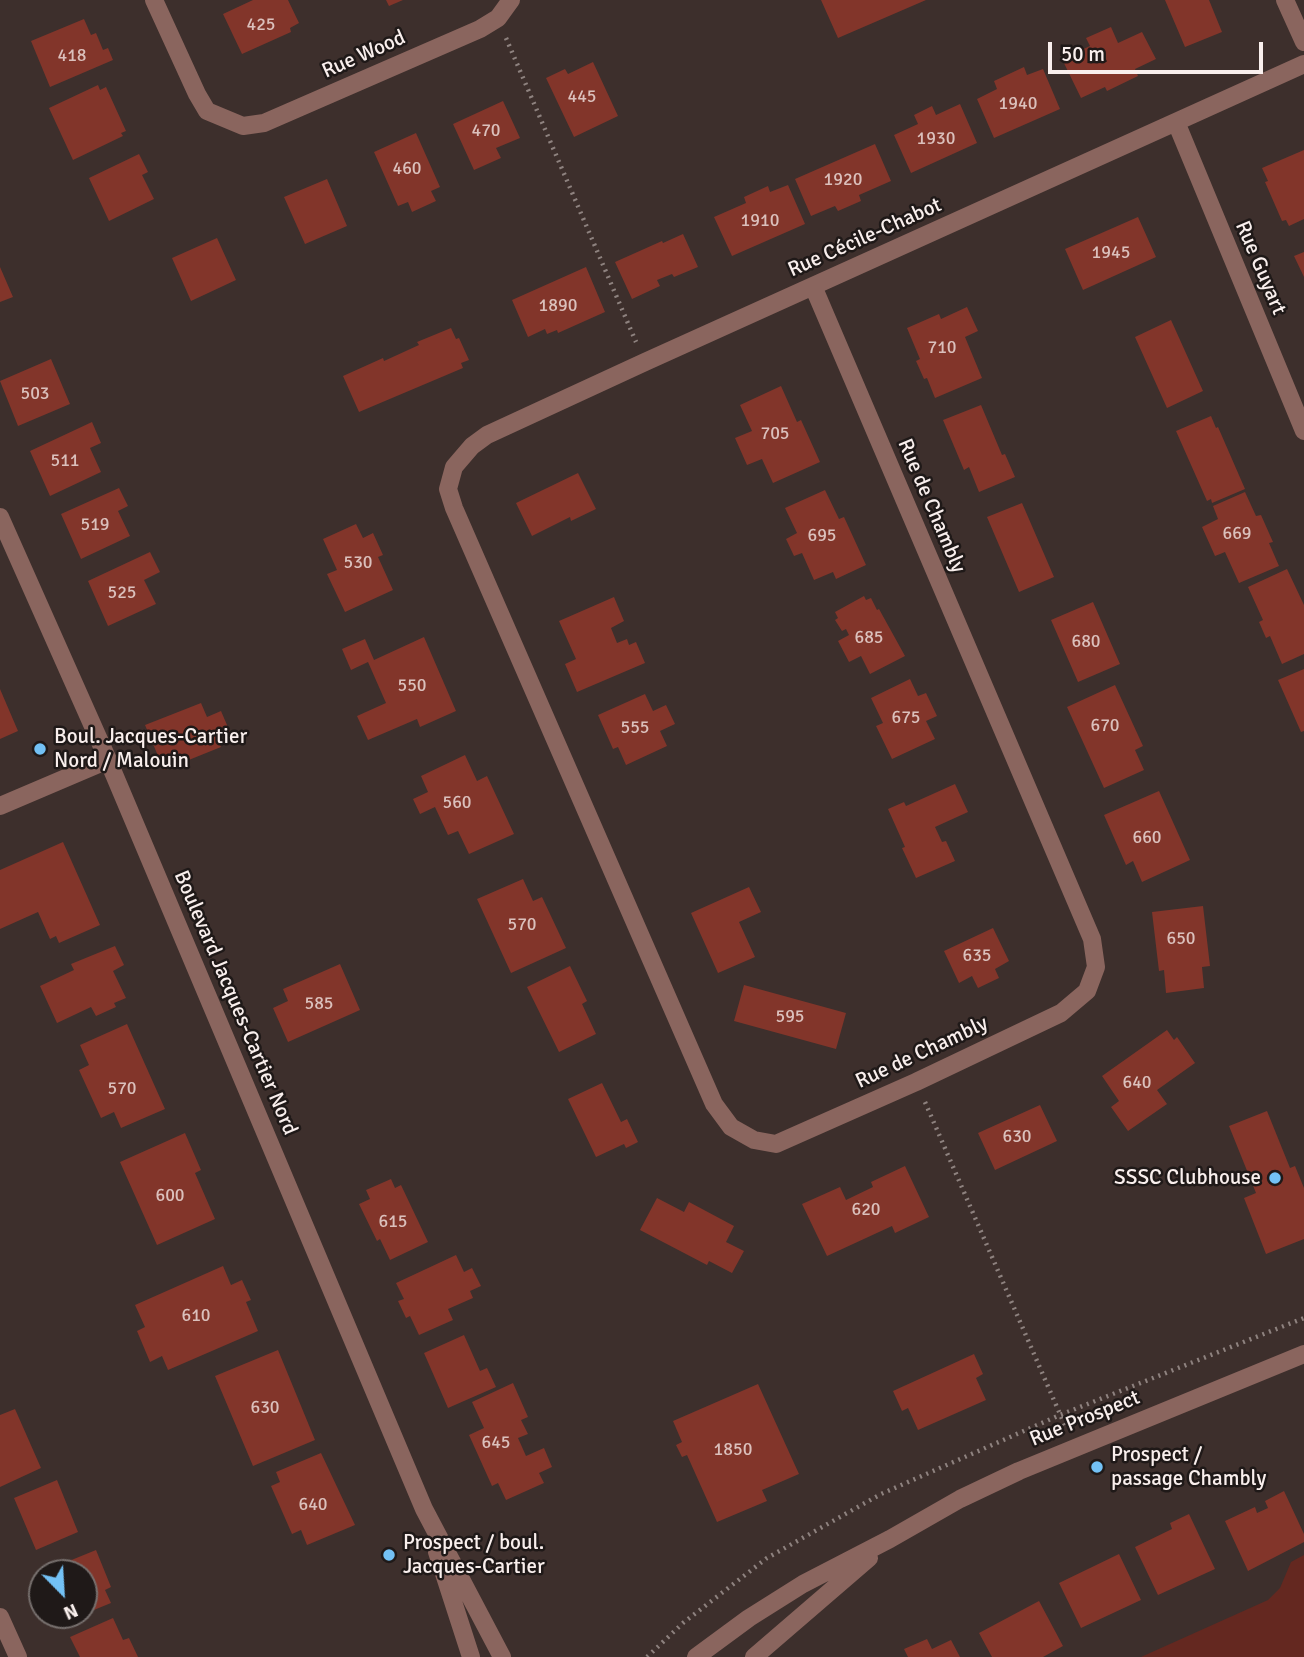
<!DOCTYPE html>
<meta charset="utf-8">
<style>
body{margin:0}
#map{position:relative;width:1304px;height:1657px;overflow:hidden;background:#3d2f2c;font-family:Signika,sans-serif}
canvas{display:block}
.north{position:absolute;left:28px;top:1559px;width:70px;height:70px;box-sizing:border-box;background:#1f1918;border:2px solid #766f6d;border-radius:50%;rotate:156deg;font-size:19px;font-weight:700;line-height:28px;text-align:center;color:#f9efed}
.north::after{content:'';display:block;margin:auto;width:24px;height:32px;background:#73c1f5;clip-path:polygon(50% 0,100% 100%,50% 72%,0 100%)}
.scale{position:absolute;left:1048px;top:42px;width:215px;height:32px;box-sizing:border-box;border:4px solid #f9efed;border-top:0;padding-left:9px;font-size:21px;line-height:24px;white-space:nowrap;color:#f9efed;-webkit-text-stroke:5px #1f1918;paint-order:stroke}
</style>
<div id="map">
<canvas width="1304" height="1657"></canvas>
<div class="north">N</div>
<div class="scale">50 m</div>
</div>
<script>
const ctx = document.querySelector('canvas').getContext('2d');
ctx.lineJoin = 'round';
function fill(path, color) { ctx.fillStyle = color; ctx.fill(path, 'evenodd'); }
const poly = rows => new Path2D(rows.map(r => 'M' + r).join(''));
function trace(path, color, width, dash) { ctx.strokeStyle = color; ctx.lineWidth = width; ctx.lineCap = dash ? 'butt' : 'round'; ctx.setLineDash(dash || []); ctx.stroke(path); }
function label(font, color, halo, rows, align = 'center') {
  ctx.font = font + ' Signika,sans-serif'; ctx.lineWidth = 5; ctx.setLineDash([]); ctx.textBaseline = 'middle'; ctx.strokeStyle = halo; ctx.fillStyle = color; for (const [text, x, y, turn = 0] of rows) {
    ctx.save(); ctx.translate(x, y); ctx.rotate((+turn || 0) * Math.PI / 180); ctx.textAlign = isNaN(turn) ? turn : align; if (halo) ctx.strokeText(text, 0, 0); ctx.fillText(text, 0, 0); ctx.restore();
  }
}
fill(poly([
 [1304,1555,1304,1657,1141,1657,1268,1600,1280,1588,1291,1562]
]), '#642820');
fill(poly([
 [253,0,288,0,299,23,290,28,291,32,242,54,223,14],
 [386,0,403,0,389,6],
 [821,0,926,0,838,38],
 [1165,0,1209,0,1222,32,1185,47],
 [84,19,91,35,96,33,103,50,108,48,113,60,50,87,31,41],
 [1111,27,1118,43,1142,32,1156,59,1135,69,1138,76,1107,91,1105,87,1081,98,1062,59,1090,46,1086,38],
 [593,62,618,116,574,137,546,78,565,69,568,74],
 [1024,67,1027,75,1043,69,1060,109,994,138,977,99,997,89,994,81],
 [98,85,100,90,106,87,126,131,121,133,123,136,73,160,49,108],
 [503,101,520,138,496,148,501,158,474,170,453,124],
 [960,104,977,143,911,173,894,135,918,124,914,115,932,106,936,115],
 [416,133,440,187,431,191,436,201,412,212,408,202,398,206,374,152],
 [875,144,891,181,859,195,861,201,838,211,835,206,811,216,795,179],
 [1304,150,1304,219,1289,226,1286,220,1282,221,1265,182,1268,181,1262,168],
 [139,154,148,172,142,175,154,199,109,221,89,178],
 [327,179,347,226,305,244,284,197],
 [788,185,805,224,732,256,714,217,746,203,744,197,768,186,770,192],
 [1138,217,1156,257,1083,290,1065,249],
 [683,234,698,267,674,277,672,274,657,280,660,286,632,299,615,262,662,241,663,243],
 [217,238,236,280,191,301,172,258],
 [1304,252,1304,277,1294,256],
 [0,267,13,297,0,302],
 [586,267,605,312,558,333,557,330,547,334,545,329,528,337,512,300],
 [967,307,978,331,965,337,982,378,935,398,927,378,924,379,916,361,920,359,907,328,939,314,941,319],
 [1171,320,1203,391,1167,408,1135,337],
 [451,328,456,339,459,338,469,360,461,363,463,368,359,412,343,376,383,358,384,361,419,345,417,342],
 [51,359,70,404,18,426,0,381],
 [781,386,797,422,801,420,820,462,773,483,762,459,747,465,735,438,752,431,740,405],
 [981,405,1002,455,1005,454,1015,477,979,492,969,467,964,470,943,420],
 [1211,416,1216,428,1218,427,1245,489,1212,503,1211,499,1207,501,1176,431],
 [92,422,101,443,90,448,101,472,50,496,30,451],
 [578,473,596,509,571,521,570,517,532,536,516,503],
 [119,488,128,506,118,511,130,536,81,559,61,514],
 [825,490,839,519,844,517,866,565,836,579,833,572,814,580,802,553,794,556,786,539,797,533,785,508],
 [1245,492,1256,516,1261,515,1273,542,1269,543,1279,566,1239,583,1225,552,1215,556,1202,527,1218,519,1213,506],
 [1022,503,1054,577,1019,592,987,517],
 [356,524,363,538,373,533,383,555,378,557,393,590,345,612,327,574,337,570,323,539],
 [150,552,160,572,144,580,156,604,108,626,88,581],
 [1287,569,1304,605,1304,654,1282,664,1270,636,1266,638,1259,622,1263,620,1248,587],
 [864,596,866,600,871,598,877,610,879,609,905,656,870,674,861,656,849,662,838,641,849,635,846,629,842,631,835,620,838,618,835,612],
 [614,597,624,621,611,628,617,643,627,639,629,645,636,642,645,663,577,692,565,664,576,659,559,621],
 [1093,602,1120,664,1078,682,1051,620],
 [424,637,456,711,420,727,417,719,368,740,357,716,386,703,368,662,351,670,342,649,365,639,374,660],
 [1304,669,1304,731,1301,732,1278,680],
 [910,679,918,696,926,693,937,716,926,721,935,739,892,759,876,726,883,723,871,698],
 [1115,685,1143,746,1135,750,1144,770,1104,788,1067,707],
 [0,689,18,731,0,739],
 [645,694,653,711,666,705,675,724,660,731,667,746,626,765,618,747,613,749,598,715],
 [201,703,207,717,221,711,230,732,217,737,221,747,164,770,145,725],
 [465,755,477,781,487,776,514,834,469,854,458,831,448,835,435,807,420,814,413,799,428,792,421,776],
 [955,784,968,812,935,827,942,842,946,841,955,861,916,878,902,848,905,847,888,809,904,802,906,806],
 [1159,791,1190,860,1142,882,1133,861,1126,865,1104,815],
 [63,842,100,925,59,943,56,936,50,939,38,912,0,929,0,870],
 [523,879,533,901,542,897,566,948,511,973,477,899],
 [749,887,761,912,739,922,755,957,718,973,691,913],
 [1203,906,1210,966,1202,967,1204,988,1166,993,1164,970,1159,971,1152,912],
 [993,928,1009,961,995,969,999,978,978,988,972,976,959,983,944,951],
 [115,946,124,965,113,971,126,998,114,1003,116,1007,96,1016,91,1007,57,1023,40,986,74,970,71,964],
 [340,964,360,1010,288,1042,273,1008,288,1001,283,989],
 [570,966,587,1001,582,1004,596,1034,559,1052,527,987],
 [744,985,846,1013,836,1049,734,1021],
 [127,1024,165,1109,121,1128,114,1112,101,1118,79,1070,89,1065,80,1045],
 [1167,1030,1174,1040,1177,1037,1195,1063,1157,1090,1167,1104,1128,1131,1111,1107,1119,1101,1102,1076],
 [602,1083,621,1122,627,1119,638,1142,626,1148,624,1144,596,1157,568,1099],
 [1040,1105,1057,1141,995,1170,978,1133],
 [1267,1111,1290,1168,1295,1166,1304,1188,1304,1239,1266,1254,1244,1198,1256,1193,1229,1126],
 [185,1133,201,1170,195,1173,215,1219,157,1245,120,1162],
 [905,1166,929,1217,895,1233,892,1226,827,1256,802,1204,840,1187,846,1200,873,1187,871,1182],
 [391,1179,395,1188,401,1185,428,1242,390,1260,380,1239,377,1241,359,1204,370,1199,366,1190],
 [657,1198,684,1212,689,1202,734,1226,726,1242,744,1251,732,1273,709,1261,707,1265,640,1230],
 [456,1255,464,1272,472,1268,481,1286,470,1291,473,1298,448,1309,453,1320,419,1335,410,1316,406,1318,398,1301,404,1299,396,1283],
 [223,1266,231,1285,242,1280,251,1300,246,1302,258,1331,168,1370,162,1356,150,1362,137,1331,145,1327,135,1305],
 [464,1335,480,1371,487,1368,496,1387,448,1408,424,1353],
 [278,1350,315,1440,253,1466,215,1376],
 [974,1354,983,1374,976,1378,986,1400,918,1430,908,1408,902,1411,893,1391],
 [513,1383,528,1417,521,1420,528,1434,518,1438,526,1456,544,1448,552,1467,539,1473,544,1483,506,1500,498,1483,492,1486,469,1435,484,1428,472,1402],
 [758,1384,799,1474,762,1490,767,1501,717,1522,687,1455,682,1457,676,1445,682,1442,673,1421],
 [15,1409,41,1468,0,1487,0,1415],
 [321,1453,355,1525,307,1545,301,1530,292,1534,271,1486,280,1482,276,1472],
 [57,1480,78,1532,36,1550,14,1498],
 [1284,1491,1304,1534,1304,1542,1248,1571,1225,1521,1255,1507,1257,1513,1268,1508,1265,1501],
 [1189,1514,1215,1569,1158,1595,1135,1547,1172,1529,1170,1523],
 [96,1550,111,1587,105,1590,111,1603,84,1614,84,1573,48,1573,47,1570],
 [1119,1554,1141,1600,1081,1628,1059,1583],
 [1039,1601,1063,1646,1043,1657,992,1657,979,1633],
 [113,1618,123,1640,129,1638,138,1657,80,1657,70,1637],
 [927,1639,932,1649,951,1640,960,1657,908,1657,904,1649]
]), '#82352a');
trace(poly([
 [506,38,636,342],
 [925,1102,1066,1428],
 [647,1657,683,1623,767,1558,881,1494,1060,1415,1304,1318]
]), '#8e827f', 4.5, [2, 5]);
trace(poly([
 [154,0,197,94,207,111,243,126,264,123,480,29,498,18,511,0],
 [1285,0,1304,42],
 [1176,122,1304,431],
 [813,286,1092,939,1096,967,1087,991,1061,1013,916,1082,776,1144,754,1140,731,1127,714,1104,454,508,448,489,454,467,472,446,487,435,645,362,1304,64],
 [0,806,108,760],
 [0,1617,18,1657]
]), '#8a655e', 18);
trace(poly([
 [0,517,108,760,424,1509,502,1657],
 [437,1552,471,1657],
 [696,1657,749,1618,803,1584,890,1539,960,1499,1019,1471,1304,1354],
 [754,1657,869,1558]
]), '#8a655e', 18);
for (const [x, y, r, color] of [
 [40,749,7,"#73c1f5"],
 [1275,1178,7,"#73c1f5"],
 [1097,1467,7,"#73c1f5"],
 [389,1555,7,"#73c1f5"]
]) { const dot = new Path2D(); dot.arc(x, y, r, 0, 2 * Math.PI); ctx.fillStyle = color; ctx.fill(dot); trace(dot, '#1f1918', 2.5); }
label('18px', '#dbc0bc', null, [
 ["425",261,25],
 ["418",72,56],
 ["445",582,97],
 ["1940",1018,104],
 ["470",486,131],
 ["1930",936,139],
 ["460",407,169],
 ["1920",843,180],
 ["1910",760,221],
 ["1945",1111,253],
 ["1890",558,306],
 ["710",942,348],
 ["503",35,394],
 ["705",775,434],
 ["511",65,461],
 ["519",95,525],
 ["669",1237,534],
 ["695",822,536],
 ["530",358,563],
 ["525",122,593],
 ["685",869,638],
 ["680",1086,642],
 ["550",412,686],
 ["675",906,718],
 ["670",1105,726],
 ["555",635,728],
 ["560",457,803],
 ["660",1147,838],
 ["570",522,925],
 ["650",1181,939],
 ["635",977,956],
 ["585",319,1004],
 ["595",790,1017],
 ["640",1137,1083],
 ["570",122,1089],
 ["630",1017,1137],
 ["600",170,1196],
 ["620",866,1210],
 ["615",393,1222],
 ["610",196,1316],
 ["630",265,1408],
 ["645",496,1443],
 ["1850",733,1450],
 ["640",313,1505]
]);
label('21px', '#f9efed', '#1f1918', [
 ["Rue Wood",364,55,-24],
 ["Rue Cécile-Chabot",865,238,-24],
 ["Rue Guyart",1260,268,67],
 ["Rue de Chambly",931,506,67],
 ["Boulevard Jacques-Cartier Nord",235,1003,67],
 ["Rue de Chambly",922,1053,-25],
 ["Rue Prospect",1085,1419,-22]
]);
label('21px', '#f9efed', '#1f1918', [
 ["Boul. Jacques-Cartier",54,737],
 ["Nord / Malouin",54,761],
 ["SSSC Clubhouse",1261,1178,"right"],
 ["Prospect /",1111,1455],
 ["passage Chambly",1111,1479],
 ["Prospect / boul.",403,1543],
 ["Jacques-Cartier",403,1567]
], 'left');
</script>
